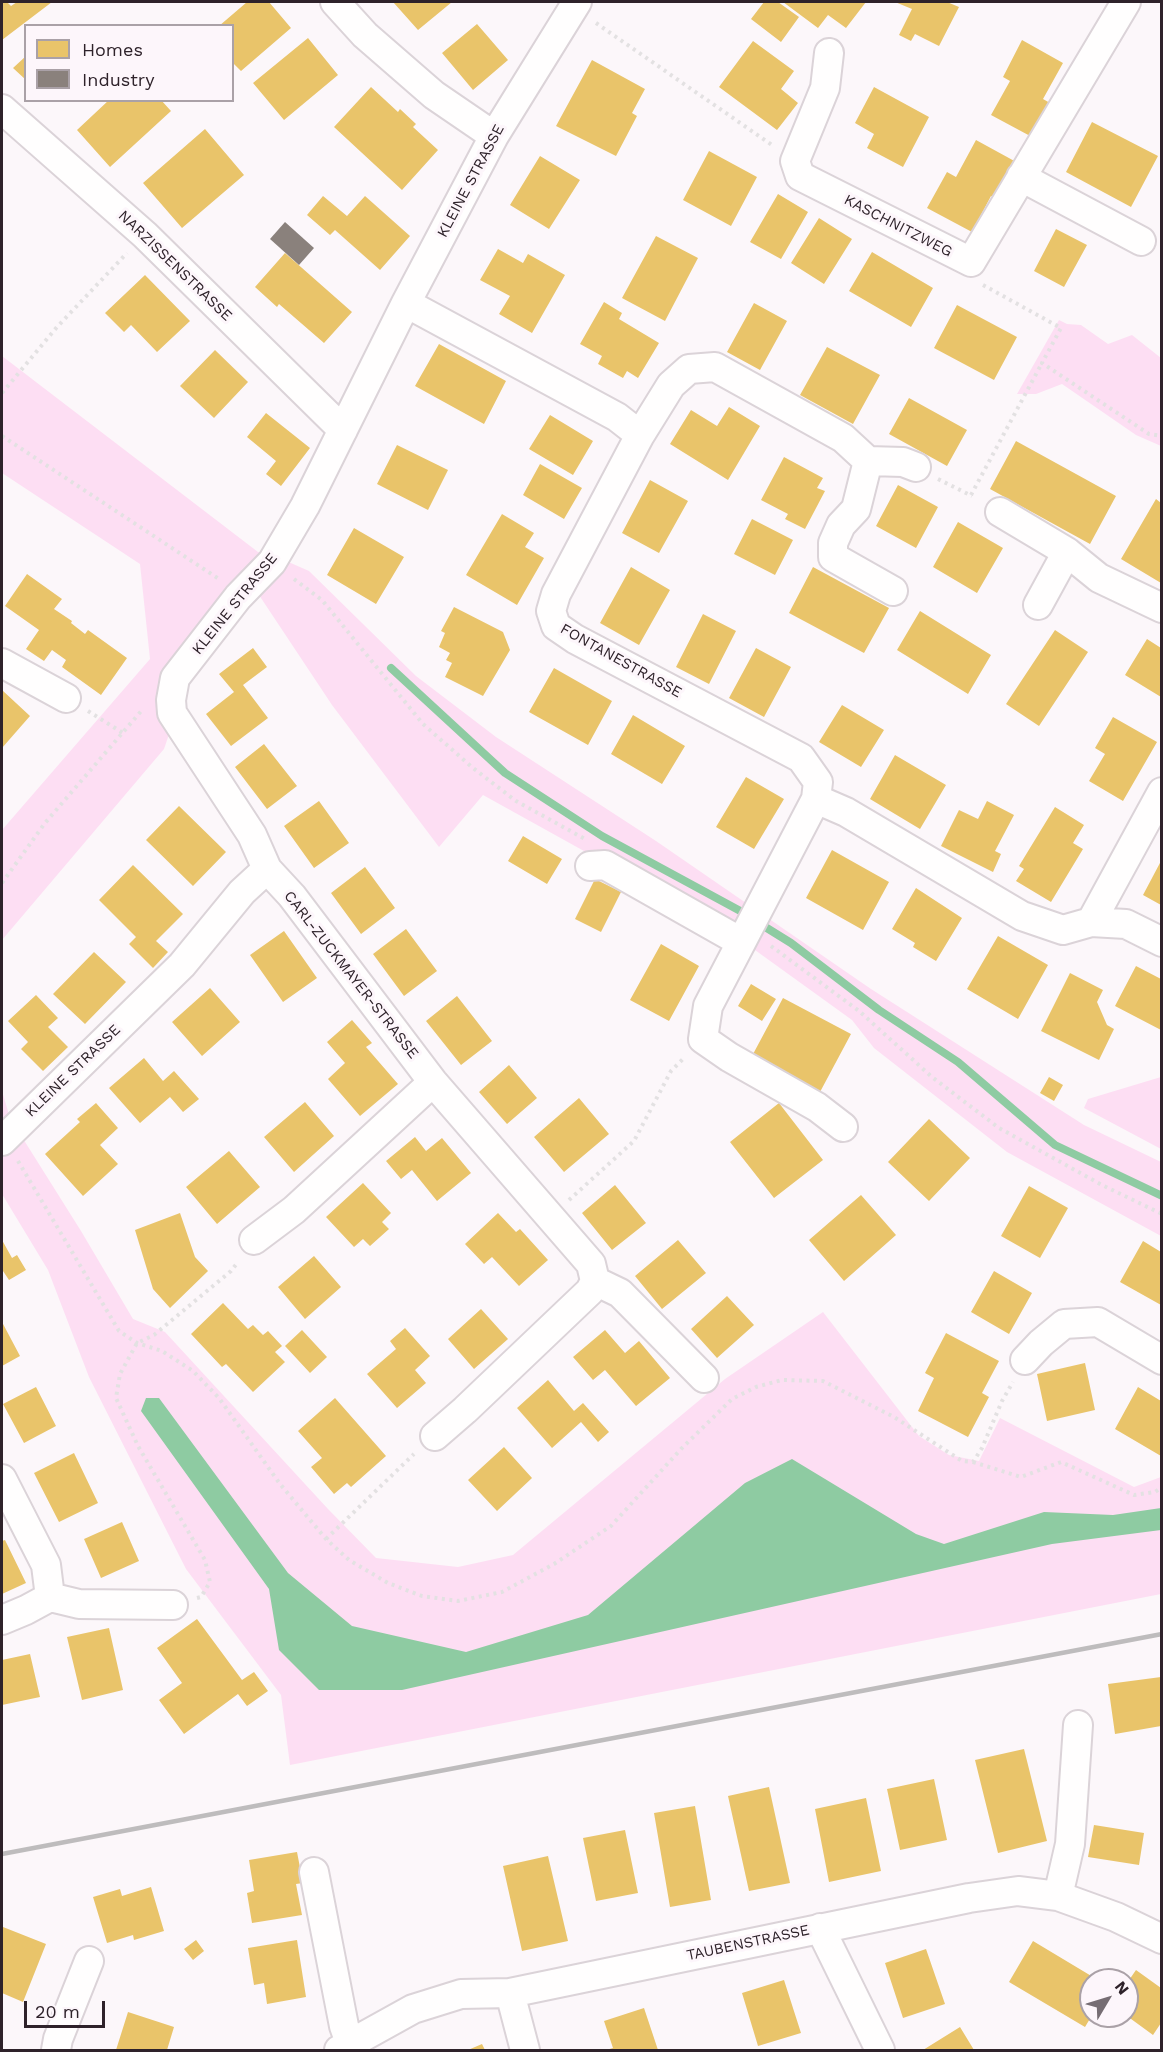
<!DOCTYPE html>
<style>
body{margin:0}
#map{position:relative;width:1163px;height:2052px;overflow:hidden;background:#fcf7fa;font-family:"Work Sans",sans-serif}
canvas{display:block}
.frame{position:absolute;inset:0;border:3px solid #2e222a;pointer-events:none}
.legend{position:absolute;left:24px;top:24px;width:210px;height:78px;box-sizing:border-box;background:#fdf6fb;border:2px solid #aaa1a7;margin:0;padding:8px 10px;list-style:none;font-size:18px;color:#2e222a}
.legend li{display:flex;align-items:center;gap:12px;height:30px}
.legend b{width:30px;border:2px solid #aaa1a7}
.north{position:absolute;left:1079px;top:1968px;width:60px;height:60px;box-sizing:border-box;background:#fdf6fb;border:2px solid #aaa1a7;border-radius:50%;rotate:52deg;font-size:16px;font-weight:700;line-height:24px;text-align:center;color:#2e222a}
.north::after{content:'';display:block;margin:auto;width:21px;height:27px;background:#766d73;clip-path:polygon(50% 0,100% 100%,50% 72%,0 100%)}
.scale{position:absolute;left:24px;top:2001px;width:81px;height:27px;box-sizing:border-box;border:3px solid #2e222a;border-top:0;padding-left:8px;font-size:18px;line-height:21px;white-space:nowrap;color:#2e222a;-webkit-text-stroke:4px #fdf6fb;paint-order:stroke}
</style>
<div id="map">
<canvas width="1163" height="2052"></canvas>
<div class="frame"></div>
<ul class="legend">
<li><b style="height:16px;background:#e9c46a"></b>Homes</li>
<li><b style="height:16px;background:#8a817c"></b>Industry</li>
</ul>
<div class="north">N</div>
<div class="scale">20 m</div>
</div>
<script>
const ctx = document.querySelector('canvas').getContext('2d');
ctx.lineJoin = 'round';
function fill(path, color) { ctx.fillStyle = color; ctx.fill(path, 'evenodd'); }
const poly = rows => new Path2D(rows.map(r => 'M' + r).join(''));
function trace(path, color, width, dash) { ctx.strokeStyle = color; ctx.lineWidth = width; ctx.lineCap = dash ? 'butt' : 'round'; ctx.setLineDash(dash || []); ctx.stroke(path); }
function label(font, color, halo, rows, align = 'center') {
  ctx.font = font + ' "Work Sans",sans-serif'; ctx.lineWidth = 6; ctx.setLineDash([]); ctx.textBaseline = 'middle'; ctx.strokeStyle = halo; ctx.fillStyle = color; for (const [text, x, y, turn = 0] of rows) {
    ctx.save(); ctx.translate(x, y); ctx.rotate((+turn || 0) * Math.PI / 180); ctx.textAlign = isNaN(turn) ? turn : align; if (halo) ctx.strokeText(text, 0, 0); ctx.fillText(text, 0, 0); ctx.restore();
  }
}
fill(poly([
 [1059,320,1067,324,1081,325,1108,344,1132,335,1161,358,1161,446,1136,435,1062,384,1036,394,1017,394],
 [2,356,258,552,268,553,309,571,416,676,496,737,656,841,871,989,1084,1125,1161,1162,1161,1236,1007,1152,874,1048,852,1020,730,932,483,795,439,847,332,705,259,595,186,685,164,749,2,940,2,830,150,659,140,564,2,473],
 [1161,1077,1161,1149,1084,1108,1088,1099],
 [2,1091,10,1118,81,1231,133,1319,165,1332,328,1509,376,1558,458,1567,513,1555,725,1379,823,1312,919,1436,949,1455,979,1461,1000,1418,1134,1487,1161,1477,1161,1594,290,1765,281,1695,186,1569,89,1377,48,1270,2,1194]
]), '#fddef3');
fill(poly([
 [146,1398,159,1398,288,1573,352,1626,466,1652,588,1615,745,1483,792,1459,916,1534,944,1544,1044,1512,1113,1515,1161,1508,1161,1530,1052,1544,402,1690,319,1690,279,1650,269,1589,141,1411]
]), '#8ecba2');
fill(poly([
 [2,2,7,2,11,6,17,2,52,2,2,40],
 [247,2,269,2,291,28,241,71,232,62,232,26,219,26],
 [393,2,452,2,418,30],
 [764,2,778,2,799,17,781,42,751,19],
 [783,2,866,2,846,28,828,15,818,28],
 [895,2,947,2,959,7,939,46,915,34,911,41,899,35,912,9],
 [477,24,508,60,473,90,442,53],
 [308,38,338,75,284,120,253,83],
 [1022,40,1063,63,1043,99,1050,103,1032,137,991,115,1010,81,1003,77],
 [753,41,794,71,781,89,798,103,777,130,719,87],
 [26,56,26,80,13,68],
 [592,60,645,89,632,113,637,116,616,156,556,126],
 [371,87,398,112,400,109,416,124,413,127,438,150,402,190,334,127],
 [874,87,929,117,903,167,867,148,874,134,855,123],
 [109,100,161,100,171,111,110,167,77,130],
 [1092,122,1158,156,1131,207,1066,172],
 [205,129,244,175,182,228,143,183],
 [976,140,1018,163,998,199,991,196,972,232,927,208,947,172,956,177],
 [709,151,757,177,731,226,683,200],
 [540,156,580,180,549,229,510,205],
 [778,194,808,212,781,259,750,242],
 [323,196,347,216,365,196,410,236,380,270,335,230,330,235,307,215],
 [819,218,852,239,824,284,791,263],
 [1056,229,1087,245,1064,287,1034,271],
 [656,236,698,258,665,321,622,298],
 [498,249,523,263,528,254,565,275,532,333,499,314,510,296,480,280],
 [872,252,933,288,911,327,849,291],
 [285,253,352,312,324,343,279,304,277,307,255,287],
 [145,275,190,321,157,352,131,325,124,332,105,313],
 [604,302,622,313,619,319,659,343,638,378,627,371,623,378,598,364,602,356,580,344],
 [754,303,787,321,760,370,727,352],
 [957,305,1017,337,994,380,934,348],
 [439,344,506,381,484,424,415,386],
 [827,347,880,375,853,424,800,395],
 [215,350,248,382,214,418,180,386],
 [909,398,967,430,947,466,889,434],
 [729,407,760,426,728,480,670,444,691,410,717,426],
 [266,413,310,448,281,486,266,474,276,461,247,437],
 [550,415,593,441,573,475,529,449],
 [1016,441,1116,496,1090,544,990,489],
 [397,445,448,470,428,510,377,484],
 [784,457,823,478,817,488,825,491,805,529,785,519,788,514,761,500],
 [540,464,582,488,564,519,523,495],
 [650,480,688,501,659,553,622,533],
 [898,485,938,507,916,548,876,526],
 [1156,499,1161,503,1161,583,1121,559],
 [502,514,534,533,525,547,544,558,517,605,466,575],
 [752,519,793,540,775,575,734,554],
 [958,522,1003,548,977,593,933,567],
 [354,528,404,557,376,604,327,575],
 [631,567,670,590,639,645,600,623],
 [813,567,889,608,864,653,789,613],
 [27,574,62,599,54,609,72,621,71,623,85,634,88,630,127,658,101,695,62,667,66,660,52,650,44,661,26,649,39,630,5,606],
 [454,607,503,632,510,650,483,696,445,677,452,663,446,660,450,653,439,647,445,633,441,631],
 [920,611,991,655,968,694,897,650],
 [703,614,736,631,709,684,676,667],
 [1055,630,1088,652,1039,726,1006,704],
 [1147,639,1161,648,1161,697,1125,675],
 [253,648,267,667,243,685,268,718,231,746,206,714,234,692,219,674],
 [756,648,791,667,764,717,729,698],
 [554,668,612,701,588,745,529,712],
 [2,690,30,716,2,748],
 [842,705,884,730,861,767,819,742],
 [633,715,685,746,662,784,611,754],
 [1113,717,1157,742,1123,801,1089,781,1105,754,1095,748],
 [264,744,297,786,267,809,235,767],
 [895,755,946,785,920,829,870,799],
 [746,777,784,799,754,849,716,827],
 [319,801,349,843,314,868,284,826],
 [987,801,1014,815,995,851,1001,854,993,872,941,846,959,810,978,819],
 [179,806,226,852,193,886,146,840],
 [1055,807,1084,825,1073,843,1083,849,1051,902,1016,881,1024,869,1019,866],
 [523,836,562,859,547,884,508,861],
 [832,850,889,882,863,930,806,898],
 [1161,861,1161,905,1143,895],
 [133,865,183,914,156,941,168,952,153,968,129,944,136,937,99,900],
 [365,867,395,908,361,934,331,893],
 [595,879,621,892,601,932,575,919],
 [916,888,962,918,936,961,913,947,915,943,892,929],
 [406,929,437,971,404,996,373,954],
 [284,931,317,978,283,1002,250,955],
 [998,936,1048,965,1018,1019,967,989],
 [661,944,699,966,669,1021,630,1000],
 [94,952,126,982,85,1024,53,994],
 [1136,966,1161,979,1161,1030,1115,1006],
 [1070,973,1103,990,1097,1002,1107,1025,1114,1029,1099,1060,1041,1031],
 [751,984,776,999,762,1021,738,1006],
 [210,988,240,1022,202,1056,172,1022],
 [36,995,58,1018,48,1027,68,1047,43,1071,21,1049,28,1042,8,1021],
 [457,996,492,1041,461,1065,426,1021],
 [783,998,851,1034,820,1092,752,1056],
 [352,1020,372,1043,366,1047,398,1084,360,1116,328,1079,345,1063,327,1042],
 [144,1058,163,1081,174,1071,199,1099,183,1112,170,1097,140,1123,109,1088],
 [509,1065,537,1098,507,1124,479,1092],
 [1049,1077,1063,1085,1054,1101,1040,1093],
 [579,1098,609,1134,564,1172,534,1137],
 [305,1102,334,1136,294,1172,264,1137],
 [96,1103,118,1128,100,1145,118,1164,83,1196,45,1154,80,1122,77,1119],
 [779,1103,823,1160,774,1198,730,1142],
 [929,1119,970,1158,929,1201,888,1162],
 [415,1137,426,1151,442,1138,471,1173,437,1201,412,1170,401,1179,386,1161],
 [229,1151,260,1187,217,1224,186,1187],
 [363,1183,391,1213,382,1222,389,1229,370,1246,363,1239,354,1247,326,1217],
 [615,1185,646,1223,612,1250,582,1213],
 [1029,1186,1068,1208,1040,1258,1001,1236],
 [861,1195,896,1235,844,1281,809,1240],
 [180,1213,195,1257,208,1271,170,1308,153,1289,135,1230],
 [498,1213,516,1232,520,1229,548,1260,519,1286,492,1257,484,1264,465,1244],
 [2,1240,12,1258,17,1255,26,1270,9,1280,3,1271,2,1272],
 [678,1240,706,1273,662,1309,635,1276],
 [1143,1241,1161,1252,1161,1305,1120,1282],
 [314,1256,341,1287,305,1319,278,1287],
 [994,1271,1032,1293,1009,1334,971,1312],
 [727,1296,754,1325,717,1358,691,1329],
 [223,1303,248,1329,253,1325,263,1335,268,1331,282,1346,275,1352,285,1362,253,1392,226,1364,222,1367,191,1334],
 [481,1309,508,1339,474,1369,448,1339],
 [2,1322,20,1356,2,1366],
 [405,1328,430,1356,415,1370,426,1383,397,1408,367,1374,396,1349,390,1341],
 [302,1330,327,1357,310,1373,285,1346],
 [605,1330,625,1353,639,1341,670,1378,636,1406,605,1370,593,1380,573,1357],
 [946,1333,999,1361,982,1393,989,1397,968,1437,918,1411,934,1378,925,1373],
 [1085,1363,1095,1410,1047,1421,1037,1374],
 [548,1380,574,1411,583,1403,609,1432,598,1442,581,1422,552,1448,517,1408],
 [36,1387,56,1426,24,1443,3,1404],
 [1138,1387,1161,1401,1161,1456,1115,1429],
 [335,1398,386,1456,351,1487,347,1483,334,1494,311,1467,322,1458,298,1431],
 [504,1447,532,1478,497,1511,468,1480],
 [74,1453,98,1503,59,1522,34,1473],
 [122,1522,139,1561,101,1578,84,1539],
 [5,1540,26,1583,2,1594,2,1541],
 [197,1619,242,1680,254,1672,268,1691,247,1706,238,1694,184,1734,159,1700,182,1683,157,1648],
 [109,1628,123,1690,82,1700,67,1637],
 [30,1654,40,1697,2,1705,2,1660],
 [1161,1677,1161,1726,1115,1734,1108,1684],
 [1024,1749,1047,1841,998,1853,975,1760],
 [934,1779,947,1840,900,1850,887,1789],
 [769,1787,790,1883,749,1891,728,1796],
 [866,1798,881,1871,829,1882,815,1809],
 [695,1806,711,1900,670,1907,654,1813],
 [1094,1825,1144,1833,1139,1865,1088,1857],
 [625,1830,638,1893,596,1901,583,1838],
 [297,1852,303,1883,296,1884,302,1915,252,1923,247,1893,254,1891,249,1860],
 [548,1856,568,1941,522,1951,503,1866],
 [151,1887,164,1931,134,1940,133,1935,107,1943,93,1897,120,1889,122,1896],
 [3,1927,46,1944,23,2002,2,1993],
 [196,1940,204,1951,193,1960,184,1949],
 [297,1940,306,1997,267,2004,264,1983,254,1985,248,1948],
 [1033,1941,1098,1980,1091,1980,1091,2017,1085,2027,1009,1982],
 [926,1949,945,2004,903,2018,885,1963],
 [1136,1970,1161,1988,1161,2023,1153,2035,1127,2016,1127,1983],
 [784,1980,801,2033,758,2046,742,1993],
 [644,2008,658,2050,606,2050,613,2048,604,2021],
 [128,2012,174,2027,167,2050,116,2050],
 [960,2027,974,2050,923,2050],
 [482,2044,485,2050,468,2050]
]), '#e9c46a');
fill(poly([
 [285,222,314,248,299,265,270,239]
]), '#8a817c');
trace(poly([
 [391,668,505,773,602,836,744,913],
 [762,925,791,943,879,1010,958,1062,1055,1145,1162,1196]
]), '#8ecba2', 8);
const minor = poly([
 [335,2,365,35,434,95,494,136],
 [829,53,825,88,795,161,800,176,971,262,1126,2],
 [2,109,145,235,343,430],
 [1021,177,1141,241],
 [406,303,617,417,640,435,556,594,551,611,556,626,575,639,801,758,818,782,816,799,708,1006,703,1039,729,1057,817,1107,843,1127],
 [640,435,671,385,689,369,715,367,843,438,868,461,903,462,916,467],
 [868,461,856,509,841,525,833,543,833,557,893,591],
 [1000,512,1067,552,1099,578,1162,608],
 [1038,605,1067,552],
 [2,663,66,698],
 [816,799,846,812,1022,916,1063,930,1091,922,1126,924,1162,942],
 [590,866,605,865,741,942],
 [1091,922,1162,792],
 [2,1141,182,965,242,892,267,869],
 [254,1240,294,1210,433,1082],
 [595,1281,620,1293,704,1378],
 [1025,1360,1041,1343,1064,1324,1098,1322,1162,1360],
 [435,1436,465,1410,590,1291,595,1281,591,1264,433,1082,292,896,267,869,252,835,172,713,171,700,175,678,238,597,272,562,305,506,406,303,494,136,577,2],
 [2,1479,46,1565,50,1597,26,1610,2,1620],
 [50,1597,79,1604,173,1605],
 [314,1872,344,2026,350,2043],
 [1058,1896,1070,1844,1078,1725],
 [820,1928,880,2050],
 [510,1993,525,2050],
 [56,2050,58,2039,89,1961],
 [339,2050,413,2009,461,1994,510,1993,969,1898,1018,1891,1058,1896,1116,1917,1162,1939]
]);
trace(minor, '#dbd3d8', 32);
trace(poly([
 [596,23,772,145],
 [983,285,1061,328,1042,363,1149,434,1162,436],
 [2,393,57,327,127,253],
 [2,436,219,579],
 [938,479,972,496],
 [971,495,1042,363],
 [294,579,322,600,423,724,473,768,516,801,585,839],
 [88,711,123,733],
 [2,883,45,823,143,709],
 [771,946,859,1011,932,1077,999,1128,1102,1185,1162,1214],
 [18,1161,119,1331,137,1343,162,1351,193,1371,219,1398,280,1484,326,1539,349,1560,388,1583,422,1596,458,1601,502,1592,554,1564,611,1526,681,1449,732,1399,756,1387,782,1380,823,1381,894,1417,962,1461,973,1462,982,1448,1002,1401,1013,1382],
 [569,1200,634,1141,671,1071,684,1058],
 [973,1462,1021,1477,1061,1462,1134,1495,1155,1492,1162,1487],
 [326,1539,414,1454],
 [197,1598,201,1597,210,1582,205,1560,138,1446,116,1398,120,1374,137,1343,154,1335,231,1271,238,1262]
]), '#e3e1e2', 4, [3, 4.5]);
trace(minor, '#fffefe', 28);
trace(poly([
 [2,1854,1162,1634]
]), '#bebcbd', 4.5);
label('15px', '#2e222a', '#fdf6fb', [
 ["KLEINE STRASSE",471,181,-62],
 ["KASCHNITZWEG",898,226,27],
 ["NARZISSENSTRASSE",175,266,44],
 ["KLEINE STRASSE",235,604,-51],
 ["FONTANESTRASSE",621,661,29],
 ["CARL-ZUCKMAYER-STRASSE",351,975,52],
 ["KLEINE STRASSE",73,1071,-44],
 ["TAUBENSTRASSE",748,1943,-12]
]);
</script>
